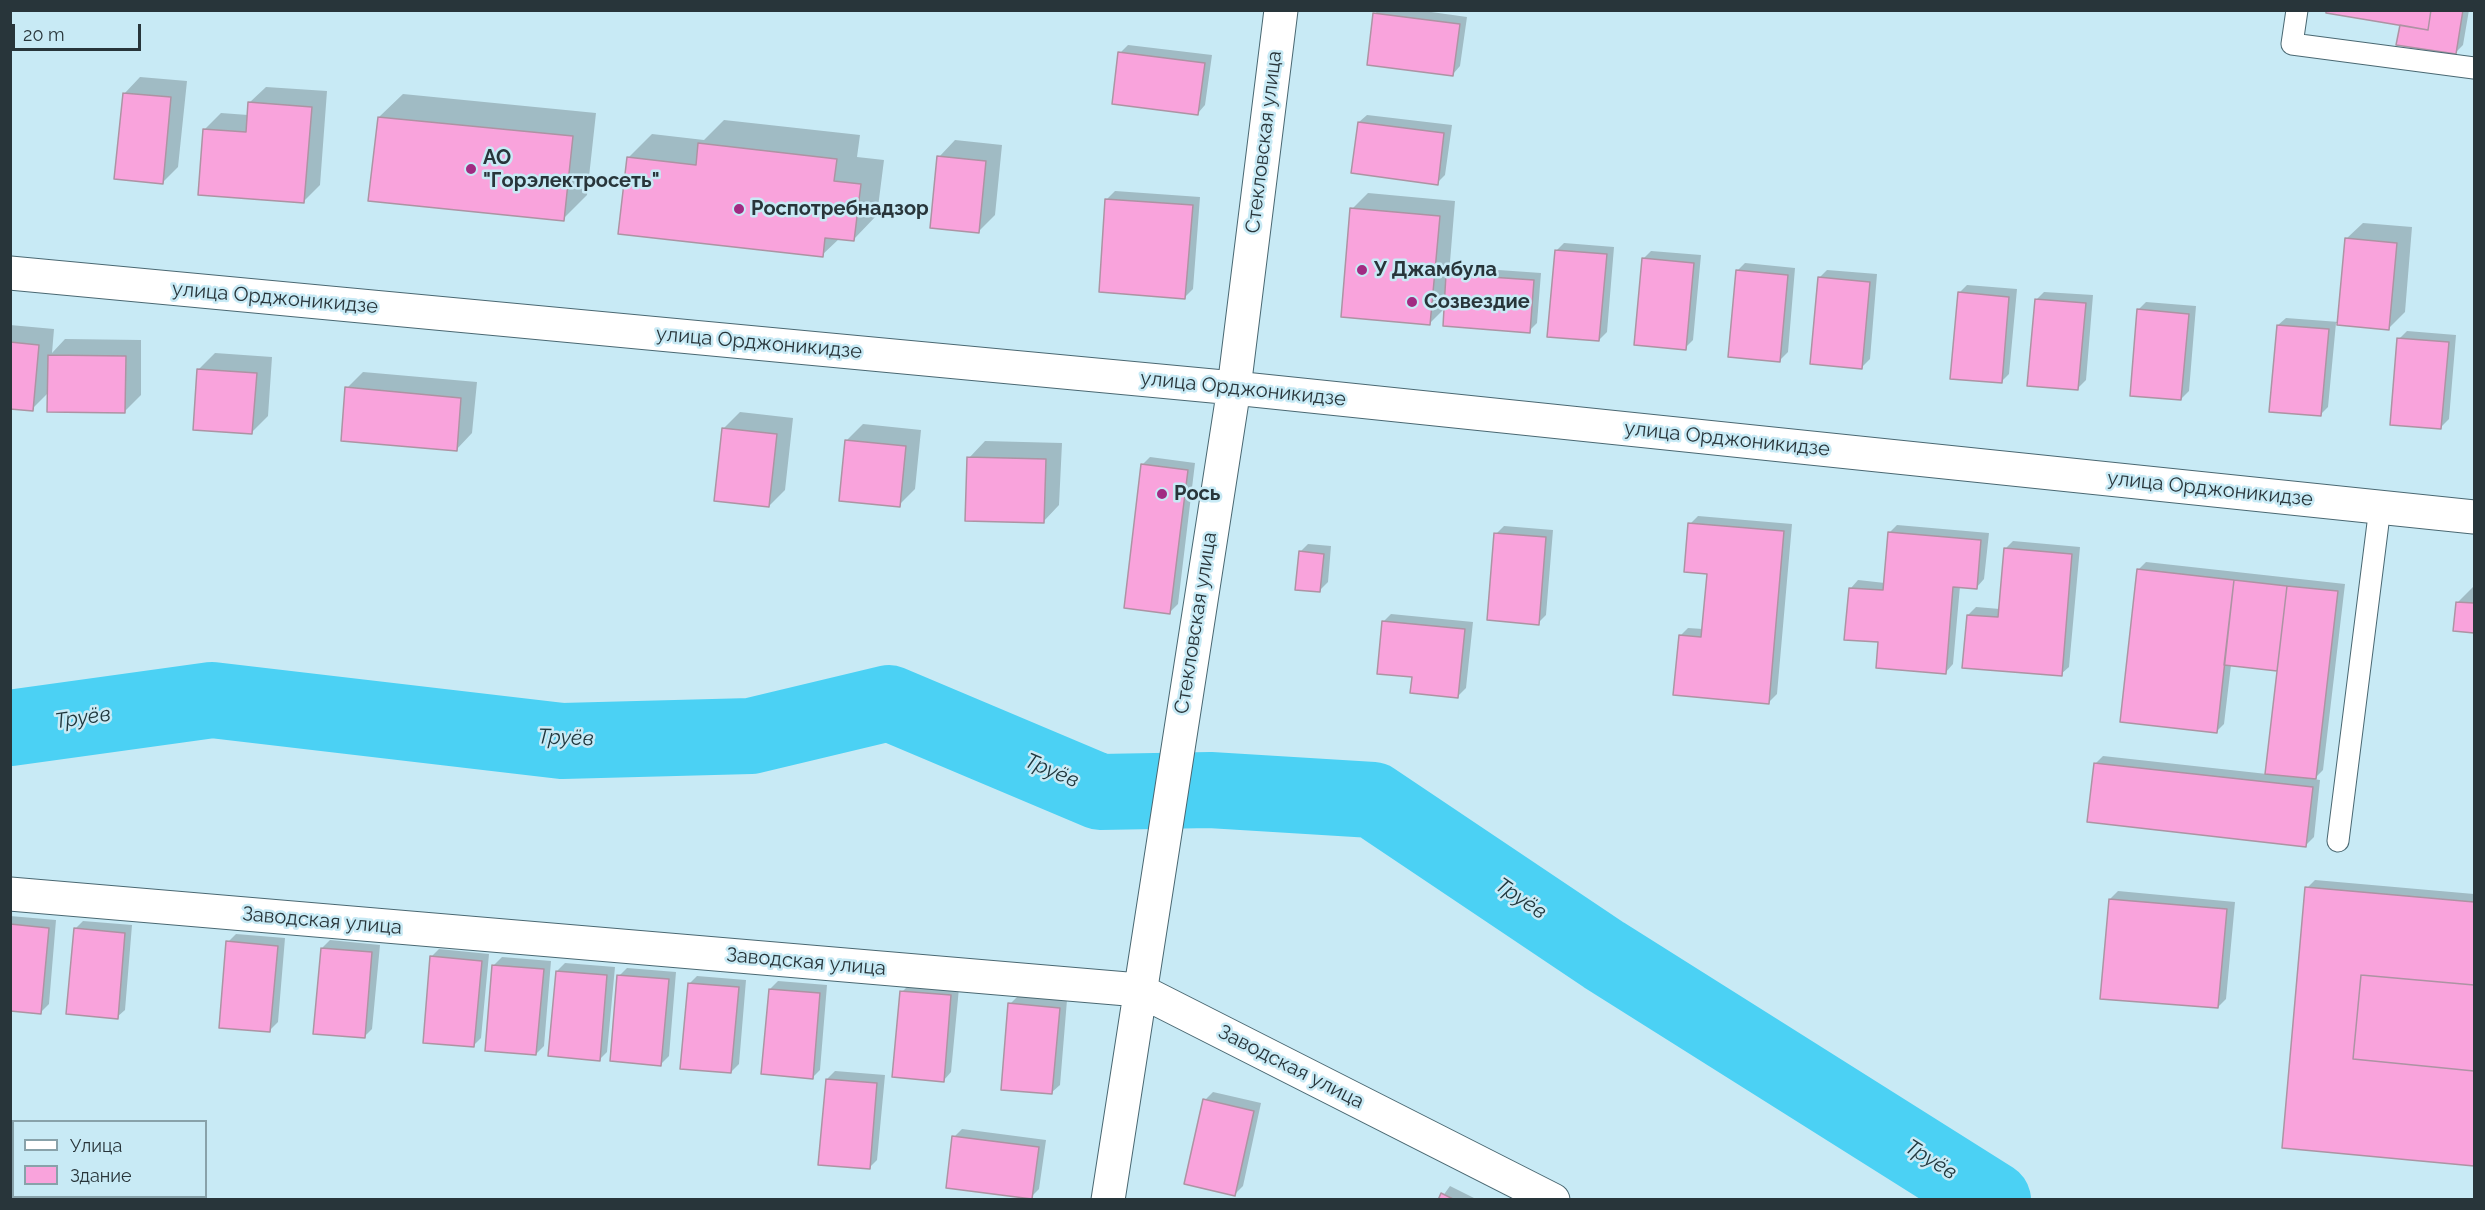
<!DOCTYPE html>
<meta charset="utf-8">
<style>
body{margin:0}
#map{position:relative;width:2485px;height:1210px;overflow:hidden;background:#c8eaf5;font-family:Raleway,sans-serif}
canvas{display:block}
.frame{position:absolute;inset:0;border:12px solid #28353a;pointer-events:none}
.legend{position:absolute;left:12px;top:1120px;width:195px;height:78px;box-sizing:border-box;background:#c8eaf5;border:2px solid #88a2aa;margin:0;padding:8px 10px;list-style:none;font-size:18px;color:#28353a}
.legend li{display:flex;align-items:center;gap:12px;height:30px}
.legend b{width:30px;border:2px solid #88a2aa}
.scale{position:absolute;left:12px;top:24px;width:129px;height:27px;box-sizing:border-box;border:3px solid #28353a;border-top:0;padding-left:8px;font-size:18px;line-height:21px;white-space:nowrap;color:#28353a;-webkit-text-stroke:4px #c8eaf5;paint-order:stroke}
</style>
<div id="map">
<canvas width="2485" height="1210"></canvas>
<div class="frame"></div>
<ul class="legend">
<li><b style="height:8px;background:#fff"></b>Улица</li>
<li><b style="height:16px;background:#f9a3dc"></b>Здание</li>
</ul>
<div class="scale">20 m</div>
</div>
<script>
const ctx = document.querySelector('canvas').getContext('2d');
ctx.lineJoin = 'round';
function fill(path, color) { ctx.fillStyle = color; ctx.fill(path, 'evenodd'); }
const poly = rows => new Path2D(rows.map(r => 'M' + r).join(''));
function trace(path, color, width, dash) { ctx.strokeStyle = color; ctx.lineWidth = width; ctx.lineCap = dash ? 'butt' : 'round'; ctx.setLineDash(dash || []); ctx.stroke(path); }
function label(font, color, halo, rows, align = 'center') {
  ctx.font = font + ' Raleway,sans-serif'; ctx.lineWidth = 5; ctx.setLineDash([]); ctx.textBaseline = 'middle'; ctx.strokeStyle = halo; ctx.fillStyle = color; for (const [text, x, y, turn = 0] of rows) {
    ctx.save(); ctx.translate(x, y); ctx.rotate((+turn || 0) * Math.PI / 180); ctx.textAlign = isNaN(turn) ? turn : align; if (halo) ctx.strokeText(text, 0, 0); ctx.fillText(text, 0, 0); ctx.restore();
  }
}
fill(poly([
 [1378,10,1417,10,1467,17,1460,66,1453,74,1375,14],
 [2328,10,2469,10,2463,45,2456,52,2401,24],
 [1128,45,1212,55,1205,105,1198,113,1120,53],
 [140,77,187,81,178,167,162,183,124,94],
 [266,87,327,91,320,185,304,201,205,129,221,113,248,115,249,103],
 [403,94,596,113,587,195,563,219,379,117],
 [1367,115,1452,125,1445,175,1437,183,1359,122],
 [724,120,860,135,857,157,884,160,877,215,854,239,840,238,822,255,628,158,652,134,704,140],
 [955,140,1002,145,995,215,979,231,939,157],
 [1115,191,1200,197,1193,289,1185,297,1107,199],
 [1368,193,1455,201,1449,274,1456,267,1541,273,1537,323,1529,331,1446,307,1430,323,1352,209],
 [2363,223,2412,227,2405,312,2389,328,2336,323,2328,407,2320,415,2278,325,2286,318,2339,322,2346,239],
 [1564,243,1614,247,1607,332,1599,340,1556,251],
 [1651,251,1701,255,1693,340,1685,348,1643,259],
 [1745,263,1795,268,1788,352,1780,360,1737,271],
 [1827,270,1877,274,1870,359,1862,367,1819,278],
 [1967,285,2017,289,2009,374,2001,382,1959,293],
 [2044,292,2093,295,2086,380,2078,388,2036,300],
 [2146,302,2196,306,2189,391,2181,399,2138,310],
 [10,325,54,329,52,353,65,339,141,340,141,395,124,412,48,393,32,409,10,407],
 [2407,331,2456,335,2449,419,2441,427,2399,339],
 [215,353,272,357,268,416,252,432,199,369],
 [363,372,477,382,472,433,456,450,347,388],
 [740,412,793,418,785,490,769,506,724,428],
 [863,424,921,430,915,489,899,505,847,440],
 [985,441,1062,443,1059,505,1043,522,969,458],
 [1150,457,1195,463,1178,604,1170,612,1142,465],
 [1698,516,1792,524,1777,694,1769,702,1680,636,1688,628,1703,629,1708,572,1690,524],
 [1897,525,1989,533,1984,579,1977,587,1960,586,1953,664,1946,672,1880,641,1851,588,1858,580,1885,583,1889,533],
 [1504,526,1553,530,1546,615,1538,623,1496,534],
 [2013,541,2080,547,2069,667,2061,674,1968,615,1976,607,2000,609,2005,549],
 [1308,544,1331,546,1328,582,1320,590,1300,552],
 [2146,562,2345,584,2323,770,2314,779,2320,780,2314,837,2306,845,2095,764,2103,756,2267,774,2278,669,2231,665,2224,724,2216,732,2138,570],
 [2474,586,2474,632,2455,630,2458,602],
 [1391,614,1473,622,1466,688,1458,696,1413,676,1383,622],
 [2315,880,2474,894,2474,1165,2284,1147,2307,888],
 [2118,891,2235,902,2226,999,2218,1007,2110,899],
 [10,916,56,920,49,1004,41,1012,10,1010],
 [83,921,132,925,125,1010,117,1017,75,929],
 [236,934,285,938,278,1022,270,1030,228,942],
 [330,940,380,945,372,1029,364,1037,322,948],
 [439,949,489,954,481,1038,473,1046,431,957],
 [502,957,551,961,544,1046,536,1054,494,965],
 [565,963,615,967,607,1052,599,1060,557,971],
 [627,968,676,972,669,1056,661,1064,619,976],
 [697,976,746,980,739,1064,731,1072,689,984],
 [778,981,827,985,820,1070,812,1078,770,989],
 [910,984,959,988,951,1072,944,1080,902,992],
 [1018,996,1067,1000,1060,1085,1052,1092,1010,1004],
 [835,1071,885,1075,877,1160,869,1168,827,1079],
 [1213,1092,1261,1103,1243,1186,1235,1194,1205,1100],
 [962,1129,1046,1140,1039,1189,1031,1197,954,1137],
 [1450,1186,1478,1200,1440,1200]
]), '#0003');
trace(poly([
 [10,728,212,700,562,741,751,736,889,703,1100,792,1210,790,1373,800,1604,955,1993,1200]
]), '#4bd1f4', 76);
const building = poly([
 [2326,10,2431,10,2428,30,2326,13,2326,10],
 [2431,10,2463,10,2456,54,2396,45,2400,25,2428,30,2431,10],
 [1373,13,1460,24,1453,76,1367,65,1373,13],
 [1118,52,1205,63,1198,115,1112,104,1118,52],
 [123,93,171,97,163,184,114,179,123,93],
 [248,102,312,107,304,203,198,195,203,129,246,132,248,102],
 [378,117,573,136,564,221,368,201,378,117],
 [1358,122,1444,133,1438,185,1351,173,1358,122],
 [698,143,837,159,834,181,861,184,854,241,825,238,823,257,618,234,627,157,696,165,698,143],
 [937,156,986,161,979,233,930,228,937,156],
 [1105,199,1193,205,1185,299,1099,292,1105,199],
 [1350,208,1440,216,1430,325,1341,317,1350,208],
 [2345,238,2397,243,2389,330,2337,325,2345,238],
 [1555,250,1607,254,1599,341,1547,337,1555,250],
 [1642,258,1694,263,1686,350,1634,345,1642,258],
 [1736,270,1788,275,1780,362,1728,357,1736,270],
 [1446,274,1534,280,1530,333,1443,326,1446,274],
 [1818,277,1870,282,1862,369,1810,364,1818,277],
 [1958,292,2009,297,2002,383,1950,379,1958,292],
 [2035,299,2086,303,2078,390,2027,386,2035,299],
 [2137,309,2189,314,2181,400,2130,396,2137,309],
 [2277,325,2329,329,2321,416,2269,412,2277,325],
 [2397,338,2449,342,2441,429,2390,425,2397,338],
 [10,342,39,345,33,411,10,409,10,342],
 [48,355,126,356,125,413,47,412,48,355],
 [197,369,257,373,252,434,193,430,197,369],
 [345,387,461,398,457,451,341,441,345,387],
 [722,428,777,434,769,507,714,501,722,428],
 [845,440,906,446,900,507,839,501,845,440],
 [967,457,1046,459,1044,523,965,521,967,457],
 [1141,464,1188,470,1170,614,1124,608,1141,464],
 [1688,523,1784,531,1769,704,1673,695,1679,635,1701,637,1707,574,1684,572,1688,523],
 [1888,532,1981,540,1977,589,1953,587,1946,674,1876,668,1878,642,1844,640,1849,588,1883,590,1888,532],
 [1494,533,1546,537,1539,625,1487,620,1494,533],
 [2004,548,2072,554,2062,676,1962,668,1967,615,1998,617,2004,548],
 [1299,551,1324,554,1320,592,1295,590,1299,551],
 [2137,569,2234,580,2217,733,2120,722,2137,569],
 [2234,580,2287,586,2277,671,2224,665,2234,580],
 [2287,586,2338,591,2316,779,2265,774,2287,586],
 [2456,602,2474,603,2474,633,2453,631,2456,602],
 [1382,621,1465,629,1458,698,1410,693,1412,677,1377,674,1382,621],
 [2094,763,2313,787,2306,847,2087,822,2094,763],
 [2305,887,2474,902,2474,985,2361,975,2353,1059,2474,1071,2474,1166,2282,1148,2305,887],
 [2109,899,2227,909,2218,1008,2100,999,2109,899],
 [10,924,49,928,41,1014,10,1011,10,924],
 [74,928,125,933,118,1019,66,1014,74,928],
 [226,941,278,946,270,1032,219,1028,226,941],
 [321,948,372,952,365,1038,313,1034,321,948],
 [430,956,482,961,474,1047,423,1043,430,956],
 [492,965,544,969,536,1055,485,1051,492,965],
 [556,971,607,975,600,1061,548,1056,556,971],
 [617,975,669,979,661,1066,610,1061,617,975],
 [2361,975,2474,985,2474,1071,2353,1059,2361,975],
 [688,983,739,987,731,1073,680,1069,688,983],
 [769,989,820,993,813,1079,761,1074,769,989],
 [900,991,951,995,944,1082,892,1077,900,991],
 [1008,1003,1060,1008,1052,1094,1001,1090,1008,1003],
 [826,1079,877,1083,870,1169,818,1165,826,1079],
 [1203,1099,1254,1111,1235,1196,1184,1184,1203,1099],
 [952,1136,1039,1147,1032,1199,946,1188,952,1136],
 [1441,1193,1455,1200,1438,1200,1441,1193]
]);
fill(building, '#f9a3dc');
trace(building, '#ad93a3', 1.5);
const service = poly([
 [2297,10,2292,44,2474,68],
 [2338,841,2380,507]
]);
const minor = poly([
 [10,273,1234,388,2474,517],
 [10,894,1139,990,1553,1200],
 [1108,1200,1234,388]
]);
const tertiary = poly([
 [1234,388,1281,10]
]);
trace(service, '#4a6872', 23);
trace(minor, '#4a6872', 35);
trace(tertiary, '#4a6872', 35);
trace(service, '#fff', 21);
trace(minor, '#fff', 33);
trace(tertiary, '#fff', 33);
for (const [x, y, r, color] of [
 [471,169,6,"#a12a82"],
 [739,209,6,"#a12a82"],
 [1362,270,6,"#a12a82"],
 [1412,302,6,"#a12a82"],
 [1162,494,6,"#a12a82"]
]) { const dot = new Path2D(); dot.arc(x, y, r, 0, 2 * Math.PI); ctx.fillStyle = color; ctx.fill(dot); trace(dot, '#c8eaf5', 2); }
label('20px', '#28353a', '#c8eaf5', [
 ["Стекловская улица",1264,142,-83],
 ["улица Орджоникидзе",275,298,5],
 ["улица Орджоникидзе",759,343,5],
 ["улица Орджоникидзе",1243,389,6],
 ["улица Орджоникидзе",1727,439,6],
 ["улица Орджоникидзе",2210,489,6],
 ["Стекловская улица",1196,623,-81],
 ["Заводская улица",322,921,5],
 ["Заводская улица",806,962,5],
 ["Заводская улица",1291,1067,27]
]);
label('bold 20px', '#28353a', '#c8eaf5', [
 ["АО",483,158],
 ["\"Горэлектросеть\"",483,181],
 ["Роспотребнадзор",751,209],
 ["У Джамбула",1374,270],
 ["Созвездие",1424,302],
 ["Рось",1174,494]
], 'left');
label('italic 21px', '#20373d', '#c8eaf5', [
 ["Труёв",83,718,-8],
 ["Труёв",566,738,2],
 ["Труёв",1052,771,23],
 ["Труёв",1521,899,34],
 ["Труёв",1931,1160,32]
]);
</script>
